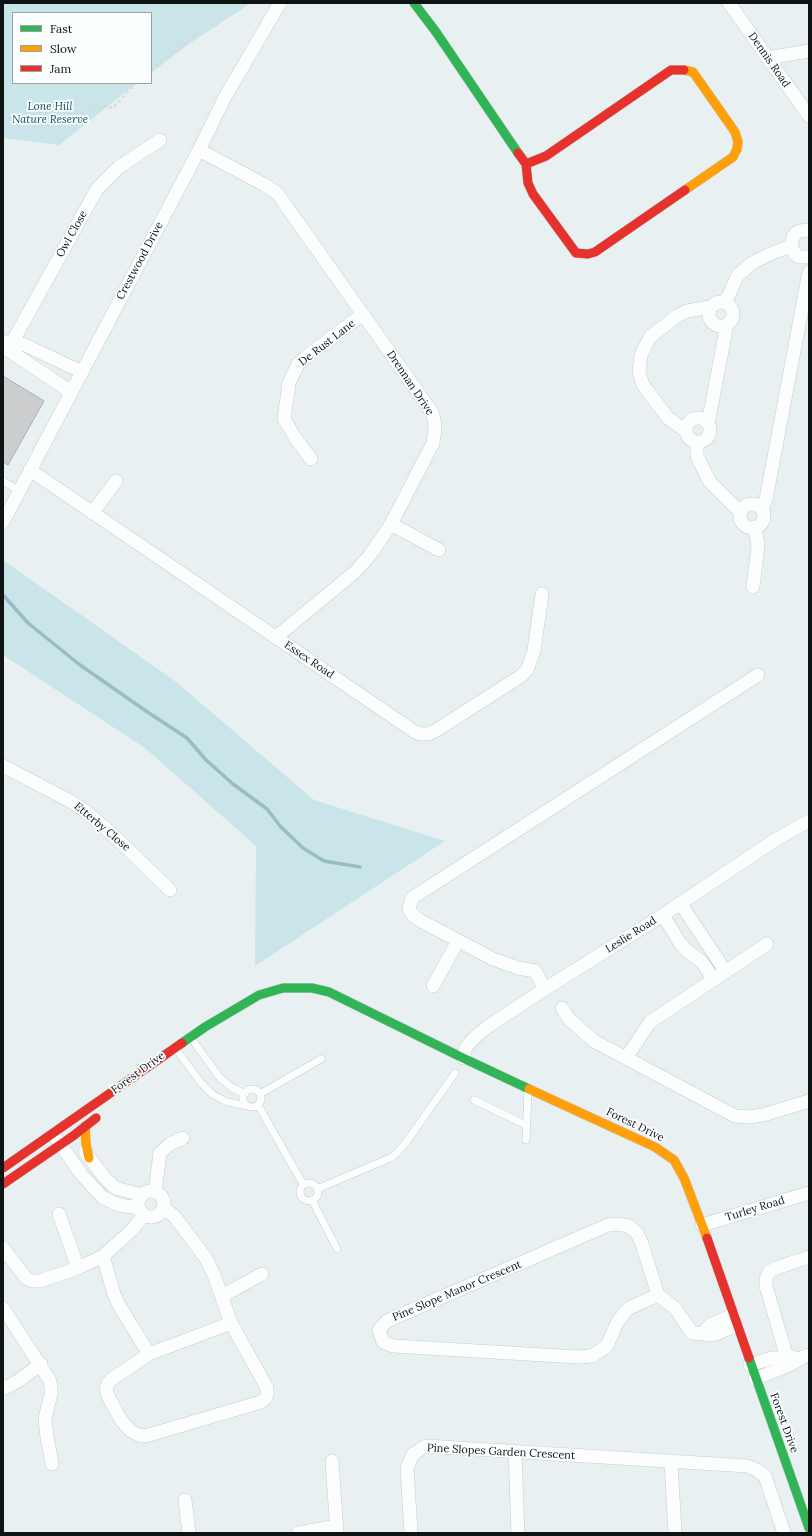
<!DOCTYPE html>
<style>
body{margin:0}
#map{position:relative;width:812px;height:1536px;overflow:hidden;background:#e8f0f2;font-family:Lora,serif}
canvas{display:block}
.frame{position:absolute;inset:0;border:4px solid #0e1314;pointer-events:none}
.legend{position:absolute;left:12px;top:12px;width:140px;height:72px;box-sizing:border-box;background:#fbfeff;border:1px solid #9ca0a1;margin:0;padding:5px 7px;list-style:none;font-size:12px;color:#0e1314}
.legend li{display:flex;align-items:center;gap:8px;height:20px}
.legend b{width:20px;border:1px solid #9ca0a1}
</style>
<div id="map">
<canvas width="812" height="1536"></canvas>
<div class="frame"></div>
<ul class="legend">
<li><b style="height:5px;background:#30b455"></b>Fast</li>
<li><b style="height:5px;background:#ff9f0a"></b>Slow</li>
<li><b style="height:5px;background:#e5322d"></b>Jam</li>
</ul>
</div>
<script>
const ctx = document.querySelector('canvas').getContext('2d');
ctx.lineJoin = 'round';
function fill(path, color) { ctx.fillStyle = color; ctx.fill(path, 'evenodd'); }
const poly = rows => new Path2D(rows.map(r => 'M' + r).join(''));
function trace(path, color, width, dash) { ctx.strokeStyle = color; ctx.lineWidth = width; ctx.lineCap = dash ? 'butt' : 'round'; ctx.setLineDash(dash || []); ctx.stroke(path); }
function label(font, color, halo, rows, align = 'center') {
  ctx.font = font + ' Lora,serif'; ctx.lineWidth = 3.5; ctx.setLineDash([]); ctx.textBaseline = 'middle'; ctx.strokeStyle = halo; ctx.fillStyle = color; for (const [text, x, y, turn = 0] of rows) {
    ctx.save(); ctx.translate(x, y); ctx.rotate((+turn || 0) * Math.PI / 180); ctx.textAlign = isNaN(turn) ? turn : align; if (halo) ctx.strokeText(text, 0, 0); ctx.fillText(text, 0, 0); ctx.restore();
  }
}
fill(poly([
 [3,3,251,3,189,44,151,73,151,13,13,13,13,83,137,83,59,145,3,138],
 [3,560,175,681,314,800,445,841,255,966,256,846,145,748,3,655]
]), '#cae5e9');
trace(poly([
 [3,595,28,623,80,665,146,711,187,738,206,760,233,784,267,809,281,827,303,848,324,861,360,867]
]), '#98bdc2', 3.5);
const building = poly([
 [3,376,44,401,8,465,3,462,3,376]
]);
fill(building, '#cbcdcf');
trace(building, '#acaeb1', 1);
const lane = poly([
 [3,481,19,491],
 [191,1038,220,1078,231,1087,245,1094],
 [176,1049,201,1083,212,1094,227,1102,248,1106],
 '243 1098a9 9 0 1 1 18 0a9 9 0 1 1-18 0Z',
 [260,1094,321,1059],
 [474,1100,526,1125],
 [258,1105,303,1184],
 [526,1140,528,1090],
 '300 1192a9 9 0 1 1 18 0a9 9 0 1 1-18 0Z',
 [317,1189,390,1158,396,1154,407,1141,455,1073],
 [312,1200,337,1249]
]);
const street = poly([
 [729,3,809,116],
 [767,58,809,51],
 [199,150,265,185,277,193,432,412,434,419,435,428,433,443,391,524,370,555,355,572,276,637],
 [809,230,800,231,796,233,793,237,791,246,795,254,799,257,809,257],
 '709 314a12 12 0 1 1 24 0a12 12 0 1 1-24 0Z',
 [725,303,738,275,752,263,770,254,791,246],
 [5,342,13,342,25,345,82,372],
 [3,344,8,350,71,392],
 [8,350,97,189,119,167,160,140],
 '686 430a12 12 0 1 1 24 0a12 12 0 1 1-24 0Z',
 [708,424,727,324],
 [686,431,668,418,643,385,639,372,641,355,650,337,677,316,687,311,710,307],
 [697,442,697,456,710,482,741,513],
 [311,459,296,439,284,419,289,383,298,364,307,356,363,314],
 [30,470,415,732,421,734,428,734,435,731,521,676,527,670,534,651,542,594],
 '740 516a12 12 0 1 1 24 0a12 12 0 1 1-24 0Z',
 [762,509,766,499,809,272],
 [92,513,116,481],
 [3,522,199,150,225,97,280,3],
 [391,524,439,550],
 [753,587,758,546,755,527],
 [3,766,70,801,84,810,110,832,170,890],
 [680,903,726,972],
 [663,915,680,943,686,950,702,962,714,980],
 [433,986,458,941],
 [545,989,535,971,518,968,493,959,419,920,412,914,409,909,412,898,758,675],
 [562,1008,569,1019,594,1041,735,1116,747,1117,763,1115,809,1101],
 [463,1058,466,1047,476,1036,490,1025,545,989,663,915,775,840,809,821],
 [626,1058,650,1022,767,944],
 [56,1138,82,1175,102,1197,119,1205,139,1208],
 [85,1152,104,1177,115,1188,142,1195],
 '138 1204a13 13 0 1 1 26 0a13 13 0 1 1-26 0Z',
 [155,1192,160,1153,170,1144,183,1138],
 [59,1214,78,1268],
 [702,1225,809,1193],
 [3,1248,26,1278,32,1281,40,1281,78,1268,103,1256,132,1230,144,1215],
 [103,1256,114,1294,119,1305,149,1354,112,1379,108,1383,106,1389,108,1396,121,1420,131,1431,141,1436,149,1435,261,1402,266,1398,267,1394,267,1388,231,1323,214,1275,205,1257,175,1217,163,1207],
 [658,1295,629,1308,625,1312,617,1323,607,1346,592,1356,578,1357,393,1346,383,1342,379,1330,387,1321,608,1225,617,1224,629,1226,637,1233,642,1244,658,1295,675,1308,692,1333,713,1335,736,1326],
 [222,1296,262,1274],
 [3,1308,49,1379,51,1386,51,1394,45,1418,47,1437,52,1464],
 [703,1333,709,1326,733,1315],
 [149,1354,231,1323],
 [750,1365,772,1358,793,1357],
 [789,1365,766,1286,766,1279,769,1272,776,1268,809,1257],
 [755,1379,789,1365,803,1357,809,1355],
 [3,1389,18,1381,41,1364],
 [515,1451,518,1533],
 [332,1461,337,1533],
 [671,1462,675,1533],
 [185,1500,189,1533],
 [298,1533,337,1526],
 [411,1533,407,1468,413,1454,426,1446,747,1466,757,1470,765,1476,784,1533]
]);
const fast = poly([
 [414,3,436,32,518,153],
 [182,1043,205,1027,259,995,283,988,312,988,329,992,463,1058,529,1089],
 [749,1358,809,1528]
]);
const slow = poly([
 [684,70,693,72,735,132,738,142,737,149,733,157,685,190],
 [529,1089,655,1147,674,1160,684,1178,707,1238],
 [85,1126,86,1144,89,1158]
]);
const jam = poly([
 [518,153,526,164,528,183,533,194,576,253,588,254,595,252,685,190],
 [526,164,546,156,671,70,684,70],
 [3,1168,182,1043],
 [3,1184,73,1136,96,1118],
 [707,1238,749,1358]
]);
trace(lane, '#c7cdcf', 8);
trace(street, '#c7cdcf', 14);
trace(fast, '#c7cdcf', 10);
trace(slow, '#c7cdcf', 10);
trace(jam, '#c7cdcf', 10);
trace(poly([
 [151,70,201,30,220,3],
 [3,119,55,111,82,113,101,106,113,108,136,83]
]), '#d6d8d8', 2, [3, 3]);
trace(lane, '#fcfdfd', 7);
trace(street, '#fcfdfd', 13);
trace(fast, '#30b455', 9);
trace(slow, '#ff9f0a', 9);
trace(jam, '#e5322d', 9);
label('11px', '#0e1314', '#fbfeff', [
 ["Dennis Road",769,60,55],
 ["Owl Close",72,234,-61],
 ["Crestwood Drive",140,261,-62],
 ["De Rust Lane",327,343,-38],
 ["Drennan Drive",410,383,56],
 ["Essex Road",309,660,34],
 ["Etterby Close",102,827,40],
 ["Leslie Road",631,935,-32],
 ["Forest Drive",138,1073,-36],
 ["Forest Drive",635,1125,26],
 ["Turley Road",755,1209,-17],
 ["Pine Slope Manor Crescent",457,1291,-23],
 ["Forest Drive",784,1423,70],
 ["Pine Slopes Garden Crescent",501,1452,3]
]);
label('italic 11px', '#055159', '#fbfeff', [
 ["Lone Hill",50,107],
 ["Nature Reserve",50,120]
]);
</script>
